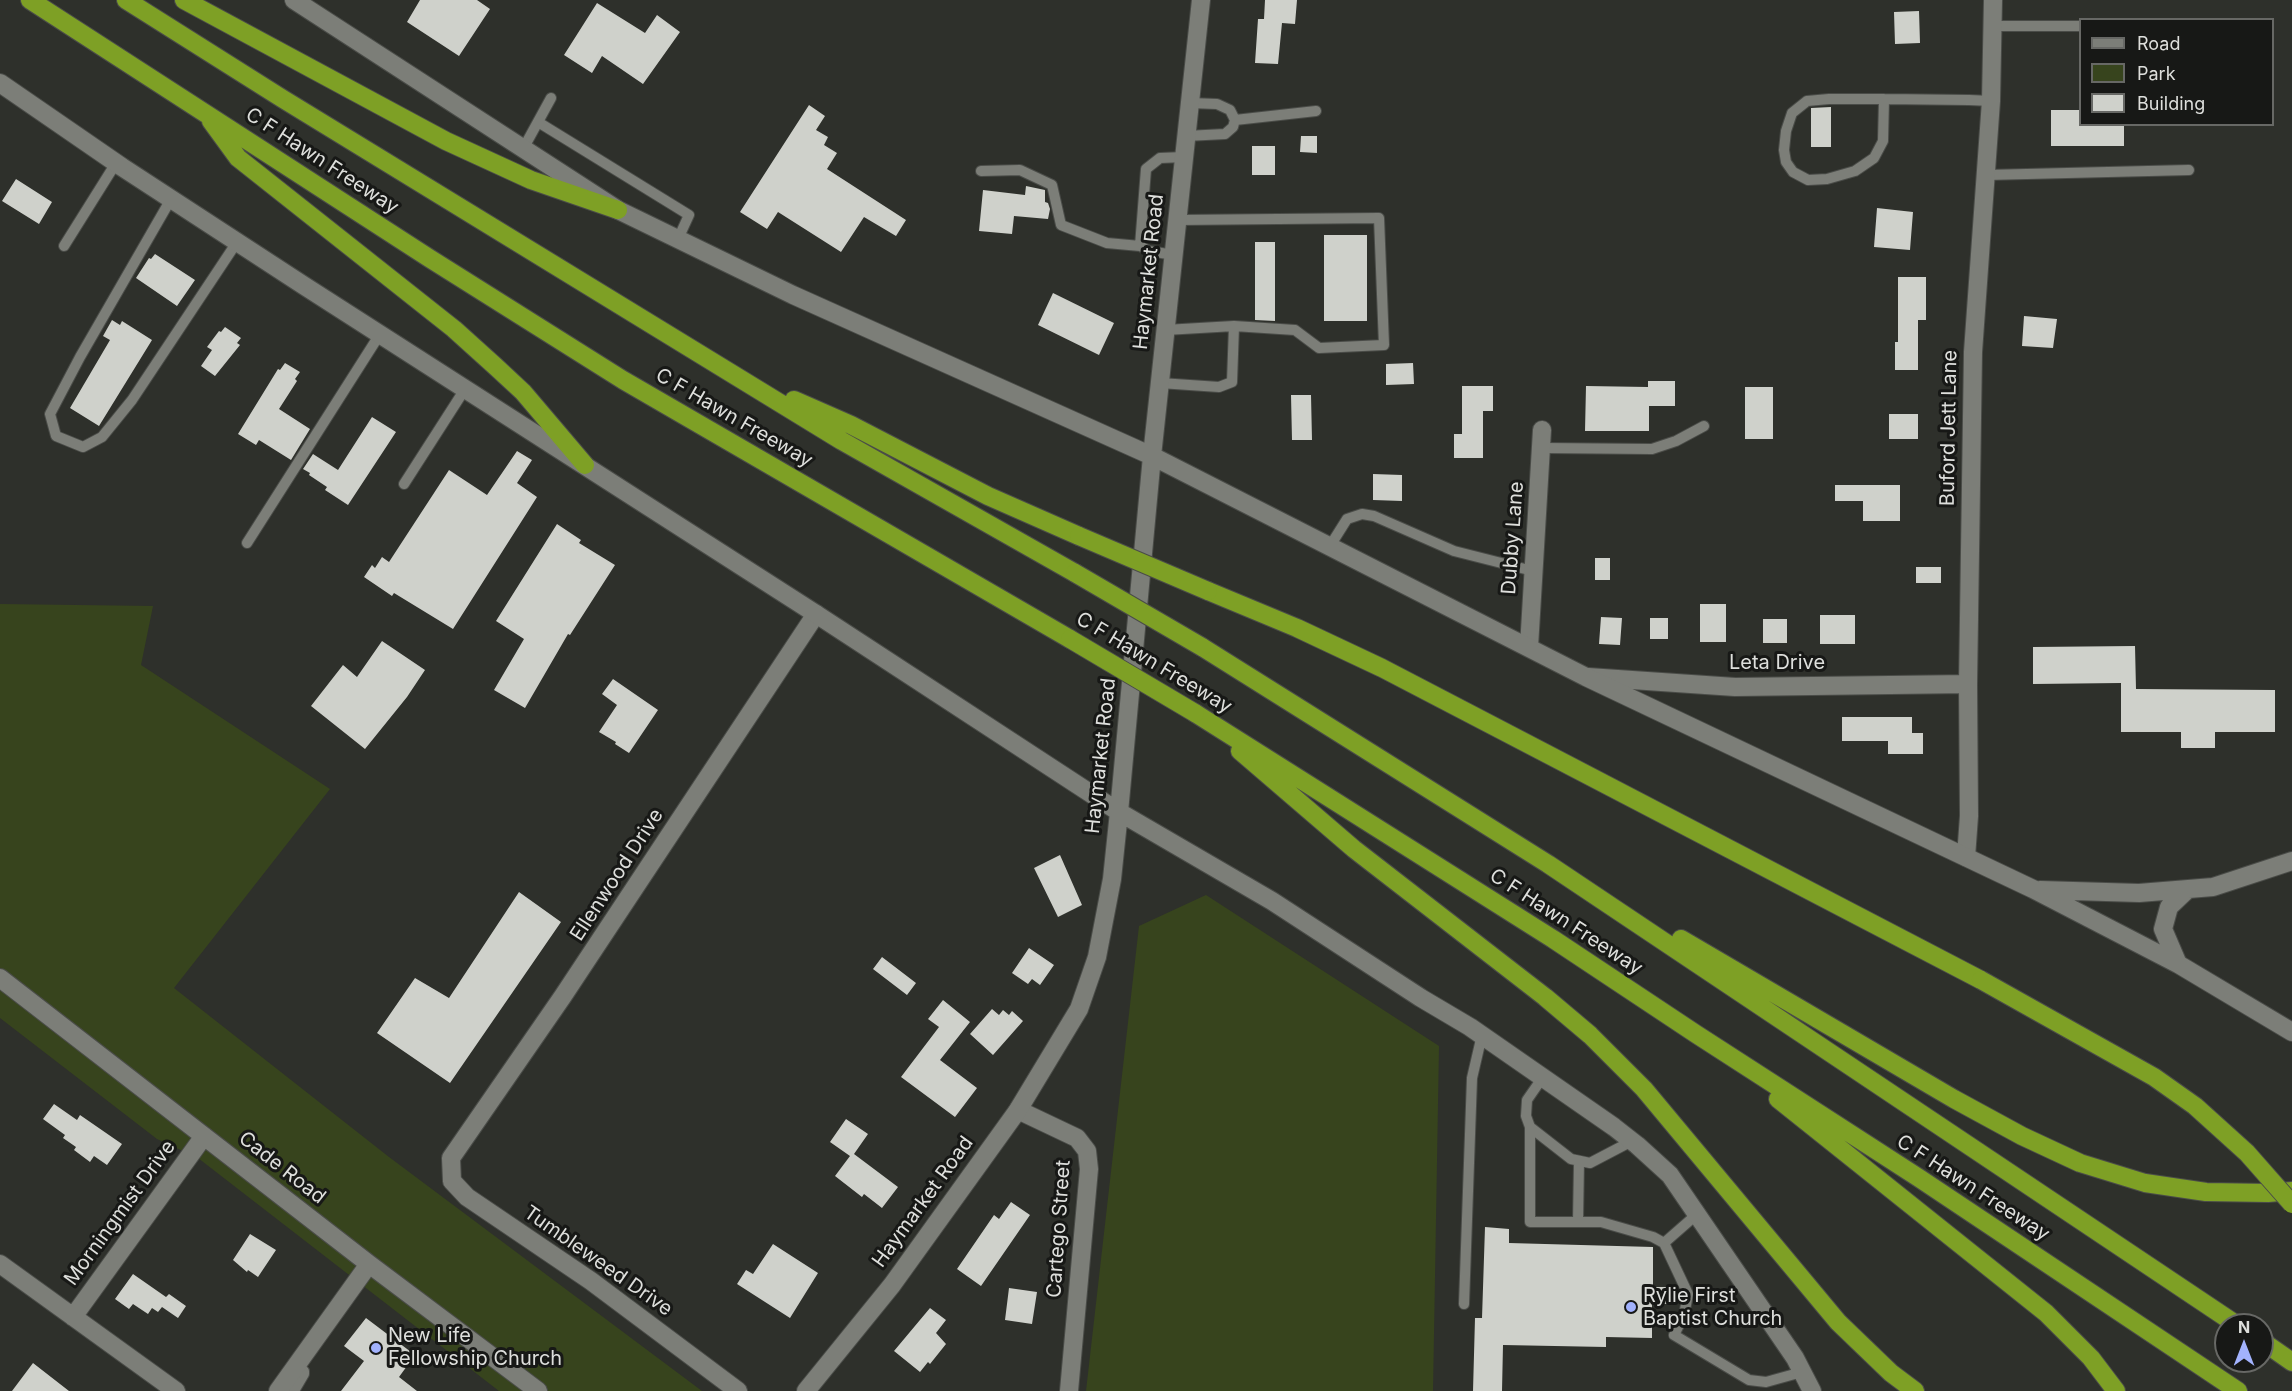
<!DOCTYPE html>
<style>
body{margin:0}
#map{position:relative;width:2292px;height:1391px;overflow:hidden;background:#2e302b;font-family:Inter,sans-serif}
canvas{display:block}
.legend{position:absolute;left:2079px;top:18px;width:195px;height:108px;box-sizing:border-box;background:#171816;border:2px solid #676865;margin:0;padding:8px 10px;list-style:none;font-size:18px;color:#dedfdc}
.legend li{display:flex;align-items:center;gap:12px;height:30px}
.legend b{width:30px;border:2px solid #676865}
.north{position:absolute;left:2214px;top:1313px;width:60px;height:60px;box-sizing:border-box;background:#171816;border:2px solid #676865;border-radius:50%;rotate:0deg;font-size:16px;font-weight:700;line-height:24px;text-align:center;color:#dedfdc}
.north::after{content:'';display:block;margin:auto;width:21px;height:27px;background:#a2b2fd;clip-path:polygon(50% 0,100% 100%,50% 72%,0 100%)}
</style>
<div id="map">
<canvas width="2292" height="1391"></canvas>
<ul class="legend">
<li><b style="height:8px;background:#7c7e78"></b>Road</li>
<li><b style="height:16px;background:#37441d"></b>Park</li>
<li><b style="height:16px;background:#cfd1cb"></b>Building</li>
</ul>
<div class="north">N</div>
</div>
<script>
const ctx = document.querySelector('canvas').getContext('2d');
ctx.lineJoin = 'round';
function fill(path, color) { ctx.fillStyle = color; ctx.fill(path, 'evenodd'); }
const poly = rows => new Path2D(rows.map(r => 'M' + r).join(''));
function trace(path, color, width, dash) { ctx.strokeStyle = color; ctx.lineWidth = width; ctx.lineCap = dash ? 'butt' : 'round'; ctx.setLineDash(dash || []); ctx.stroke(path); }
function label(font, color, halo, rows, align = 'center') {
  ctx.font = font + ' Inter,sans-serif'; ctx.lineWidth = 6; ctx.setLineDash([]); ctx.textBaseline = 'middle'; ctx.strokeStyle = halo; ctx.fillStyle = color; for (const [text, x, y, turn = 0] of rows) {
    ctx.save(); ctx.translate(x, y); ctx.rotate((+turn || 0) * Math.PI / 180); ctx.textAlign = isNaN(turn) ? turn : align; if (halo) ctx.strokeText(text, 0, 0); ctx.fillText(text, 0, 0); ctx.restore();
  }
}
fill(poly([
 [0,604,153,606,141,665,330,789,174,988,389,1157,702,1391,499,1391,198,1158,157,1139,0,1018],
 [1206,895,1439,1046,1433,1391,1086,1391,1139,926]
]), '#37441d');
fill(poly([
 [420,0,477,0,490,9,459,56,407,22],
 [1265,0,1297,0,1295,24,1282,23,1278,64,1255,63,1258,19,1264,19],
 [597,3,645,33,657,15,680,32,643,84,602,56,592,73,564,55],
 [1919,11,1920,43,1895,44,1894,12],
 [809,105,825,116,816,130,828,137,824,145,837,153,827,169,906,220,896,236,864,217,841,252,778,212,767,229,740,212],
 [1831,107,1831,147,1811,147,1811,108],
 [2051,110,2080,110,2080,124,2124,124,2124,146,2051,146],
 [1301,136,1317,136,1317,153,1300,152],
 [1252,146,1275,146,1275,175,1252,175],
 [16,179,52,202,39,224,2,201],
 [1026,186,1045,190,1045,202,1048,203,1050,209,1048,219,1014,216,1012,234,979,231,983,190,1025,195],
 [1877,208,1913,212,1910,250,1874,247],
 [1324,235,1367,235,1367,321,1324,321],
 [1255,242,1275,242,1275,321,1255,320],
 [155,254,195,280,177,306,136,278,149,258,151,259],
 [1898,277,1926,277,1926,320,1918,320,1918,370,1895,370,1895,342,1898,342],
 [1053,293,1114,323,1099,355,1038,325],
 [2024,316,2057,319,2053,348,2022,346],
 [112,320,120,325,122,321,152,340,99,426,70,408,110,340,103,336],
 [225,327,241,338,237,343,240,345,215,376,201,366,212,350,207,347,219,331,221,332],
 [285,363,300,372,295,379,297,381,279,409,310,429,291,460,259,440,256,445,238,434,278,369,280,370],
 [1413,363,1414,384,1386,385,1386,364],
 [1648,381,1675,381,1675,406,1649,406,1649,431,1585,431,1586,386,1648,387],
 [1462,386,1493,386,1493,411,1483,411,1483,458,1454,458,1454,434,1462,434],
 [1745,387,1773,387,1773,439,1745,439],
 [1291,395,1311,395,1312,440,1292,440],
 [1889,414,1918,414,1918,439,1889,439],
 [372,417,396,432,348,505,325,490,327,487,309,475,310,473,303,469,313,454,338,470],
 [517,451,532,460,517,483,537,497,453,629,394,593,392,596,364,577,372,565,375,568,382,557,389,562,449,470,487,495],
 [1373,474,1402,475,1402,501,1373,500],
 [1835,485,1900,485,1900,521,1863,521,1863,501,1835,501],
 [557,524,581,540,579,543,615,565,570,635,568,634,525,708,494,690,524,639,496,621],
 [1595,558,1610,558,1610,580,1595,580],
 [1916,567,1941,567,1941,583,1916,583],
 [1700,604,1726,604,1726,642,1700,642],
 [1820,615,1855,615,1855,644,1820,644],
 [1601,617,1622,618,1620,645,1599,644],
 [1650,618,1668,618,1668,639,1650,639],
 [1763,619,1787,619,1787,643,1763,643],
 [382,641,425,670,407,697,365,749,311,706,343,665,357,677],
 [2135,646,2136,689,2275,690,2275,732,2215,732,2215,748,2181,748,2181,732,2121,732,2121,683,2033,684,2033,647],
 [613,679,658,710,629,753,615,744,616,742,599,732,617,705,602,694],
 [1842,717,1912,717,1912,733,1923,733,1923,754,1888,754,1888,741,1842,741],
 [1060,855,1082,905,1058,917,1034,868],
 [519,892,561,922,450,1083,377,1033,415,978,449,998],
 [1029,948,1054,965,1040,985,1032,979,1028,984,1012,973],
 [882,957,916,983,907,995,873,969],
 [943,1000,970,1022,940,1060,977,1088,955,1117,901,1077,939,1027,928,1019],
 [992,1009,999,1015,1003,1010,1009,1015,1012,1011,1023,1021,993,1055,970,1034],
 [54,1104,77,1120,80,1115,122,1144,107,1165,94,1156,90,1162,74,1150,76,1147,63,1138,65,1135,43,1119],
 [846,1119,868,1134,854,1154,898,1187,882,1208,864,1194,862,1197,835,1176,850,1156,830,1142],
 [1011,1202,1030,1215,981,1286,957,1269,994,1215,999,1219],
 [1485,1227,1509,1229,1509,1243,1653,1247,1653,1287,1668,1287,1667,1304,1652,1303,1652,1338,1606,1337,1606,1347,1503,1345,1502,1391,1473,1391,1475,1318,1482,1318],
 [250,1234,276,1250,258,1277,248,1270,247,1272,233,1260],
 [773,1244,818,1273,790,1318,737,1284,746,1270,753,1274],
 [133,1274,166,1297,169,1294,186,1306,178,1318,162,1307,158,1312,152,1308,148,1314,133,1304,129,1309,115,1299],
 [1009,1288,1037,1292,1032,1324,1005,1320],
 [930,1308,946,1320,936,1333,946,1344,930,1364,928,1362,920,1372,894,1351],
 [366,1318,415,1355,399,1377,417,1391,341,1391,364,1361,344,1346],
 [33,1363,69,1391,12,1391]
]), '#cfd1cb');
const lane = poly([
 [1994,26,2080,26],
 [1884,99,1883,141,1874,158,1855,171,1827,179,1808,180,1793,172,1786,162,1784,150,1786,131,1792,113,1807,101,1829,99,1884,99,1969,100,1991,101],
 [1235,120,1316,111],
 [538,122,689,215,678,239],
 [1186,136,1225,134,1233,127,1235,120,1230,110,1217,104,1190,103],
 [523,149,551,98],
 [981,171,1020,170,1052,185,1061,225,1107,243,1140,246],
 [1986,175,2189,170],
 [171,199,80,357,50,414,56,436,83,447,102,437,132,400,237,242],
 [64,246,116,163],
 [1174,255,1149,251,1140,246,1146,169,1160,158,1184,157],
 [1165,330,1234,326,1295,330,1319,348,1384,345,1379,218,1177,220],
 [1160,383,1219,387,1232,382,1234,326],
 [1542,448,1652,449,1676,441,1704,426],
 [404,484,465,389],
 [247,543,380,334],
 [1330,546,1347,519,1362,514,1374,516,1454,551,1533,571],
 [1543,1077,1527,1100,1526,1116,1530,1127,1571,1159,1590,1163,1632,1141],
 [1530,1127,1530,1222,1601,1222,1653,1237,1664,1243,1696,1215],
 [1578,1222,1579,1161],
 [1664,1243,1688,1294,1684,1315,1674,1335,1749,1380,1766,1382,1802,1372],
 [1464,1304,1472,1078,1482,1035],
 [294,1391,304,1374,304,1371,297,1365]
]);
const street = poly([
 [1529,647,1542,430],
 [1588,677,1735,687,1968,684],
 [1966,857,1969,816,1968,684,1973,352,1991,101,1993,0],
 [0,978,369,1264,538,1391],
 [1018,1110,1077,1138,1087,1151,1089,1169,1069,1391],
 [0,1264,176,1391],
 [73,1317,204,1136],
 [278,1391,369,1264],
 [738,1391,591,1281,467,1197,452,1181,451,1158,563,996,816,614]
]);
const secondary = poly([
 [294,0,618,210,793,295,1152,456,1586,677,2033,889,2178,964,2292,1032],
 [0,83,122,167,303,285,816,614,1119,812,1272,901,1421,998,1470,1027,1614,1127,1637,1145,1670,1175,1795,1358,1812,1391],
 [2040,890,2139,893,2213,887,2292,861],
 [2178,964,2163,929,2169,907,2188,889],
 [806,1391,892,1285,1018,1110,1079,1009,1097,957,1112,879,1119,812,1152,456,1201,0]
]);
const highway = poly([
 [30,0,429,258,623,380,1070,639],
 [126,0,283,99,842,441,1075,573],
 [184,0,446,141,531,180,618,210],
 [211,121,238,158,454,329,495,366,523,392,585,465],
 [794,400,851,425,988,496,1079,536],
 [1208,591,1297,628,1382,668,1981,980],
 [1202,647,1548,864,2237,1325],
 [1195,713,1553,939,1696,1034,1919,1178,2238,1391],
 [1240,751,1354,849,1545,997,1590,1035,1644,1089,1838,1322,1891,1373,1915,1391],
 [1681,939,1954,1099,2022,1136,2080,1163,2145,1183,2206,1192,2268,1193,2292,1191],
 [1778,1099,2046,1313,2091,1358,2116,1391],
 [2262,1341,2292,1362]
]);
trace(lane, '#4a4c48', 12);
trace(street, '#4a4c48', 20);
trace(secondary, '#4a4c48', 20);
trace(highway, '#4a4c48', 20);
trace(lane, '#7c7e78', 10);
trace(street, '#7c7e78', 18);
trace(secondary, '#7c7e78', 18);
trace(highway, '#7ea025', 18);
const highwayBridge = poly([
 [1079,536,1208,591],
 [1075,573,1202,647],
 [1070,639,1195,713],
 [1981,980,2154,1077,2195,1106,2247,1153,2292,1204]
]);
trace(highwayBridge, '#4a4c48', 20, []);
trace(highwayBridge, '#7ea025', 18);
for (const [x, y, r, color] of [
 [1631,1307,6,"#a2b2fd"],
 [376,1348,6,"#a2b2fd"]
]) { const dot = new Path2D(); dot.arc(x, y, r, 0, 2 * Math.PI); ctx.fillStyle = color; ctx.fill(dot); trace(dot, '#171816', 2); }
label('20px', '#dedfdc', '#171816', [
 ["C F Hawn Freeway",322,161,33],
 ["Haymarket Road",1149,272,-84],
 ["C F Hawn Freeway",734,418,30],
 ["Buford Jett Lane",1949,428,-89],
 ["Dubby Lane",1513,538,-86],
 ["C F Hawn Freeway",1154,663,31],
 ["Leta Drive",1777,663],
 ["Haymarket Road",1101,756,-84],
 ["Ellenwood Drive",617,875,-57],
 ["C F Hawn Freeway",1566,922,33],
 ["Cade Road",282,1168,38],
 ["C F Hawn Freeway",1973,1188,33],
 ["Haymarket Road",923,1202,-54],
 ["Morningmist Drive",120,1213,-54],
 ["Cartego Street",1059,1229,-86],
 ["Tumbleweed Drive",598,1261,35]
]);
label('20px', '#dedfdc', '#171816', [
 ["Rylie First",1643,1296],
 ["Baptist Church",1643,1319],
 ["New Life",388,1336],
 ["Fellowship Church",388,1359]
], 'left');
</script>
